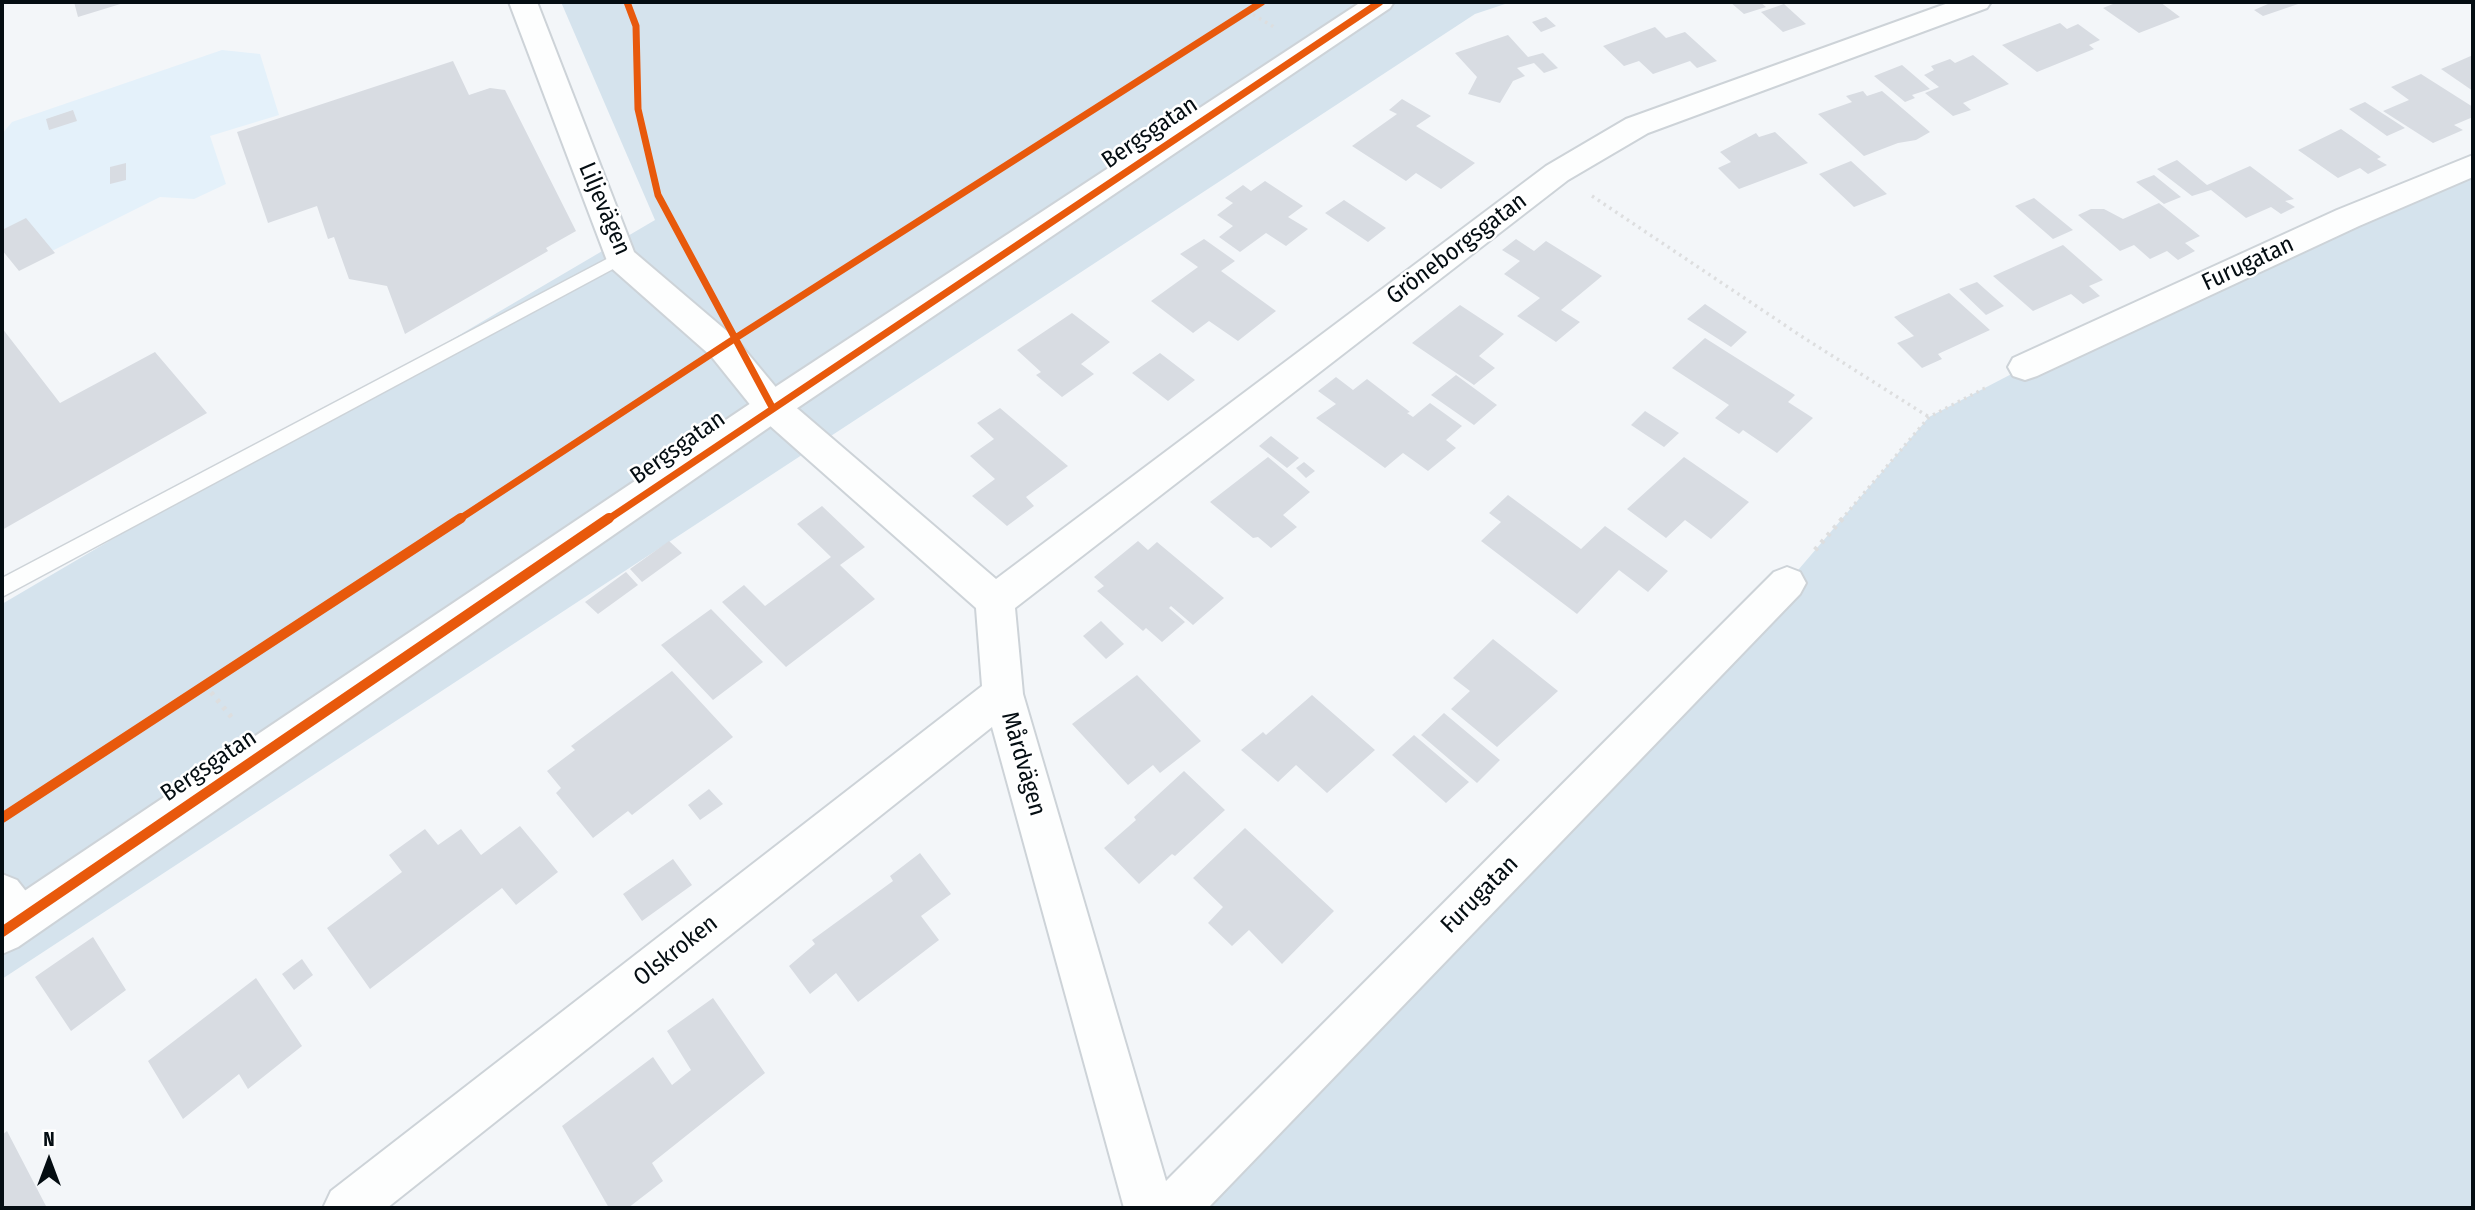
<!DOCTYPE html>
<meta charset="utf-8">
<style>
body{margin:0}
#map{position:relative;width:2475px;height:1210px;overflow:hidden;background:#f3f6f9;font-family:"Fira Sans Condensed",sans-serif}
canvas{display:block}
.frame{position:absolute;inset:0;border:4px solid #040d12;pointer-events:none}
.north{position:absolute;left:14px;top:1126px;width:70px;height:70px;-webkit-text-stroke:5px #fff;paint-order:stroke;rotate:0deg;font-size:19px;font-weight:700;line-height:28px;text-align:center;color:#040d12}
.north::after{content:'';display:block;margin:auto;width:24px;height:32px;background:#040d12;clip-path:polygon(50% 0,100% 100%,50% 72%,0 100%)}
</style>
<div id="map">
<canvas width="2475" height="1210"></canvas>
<div class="frame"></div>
<div class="north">N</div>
</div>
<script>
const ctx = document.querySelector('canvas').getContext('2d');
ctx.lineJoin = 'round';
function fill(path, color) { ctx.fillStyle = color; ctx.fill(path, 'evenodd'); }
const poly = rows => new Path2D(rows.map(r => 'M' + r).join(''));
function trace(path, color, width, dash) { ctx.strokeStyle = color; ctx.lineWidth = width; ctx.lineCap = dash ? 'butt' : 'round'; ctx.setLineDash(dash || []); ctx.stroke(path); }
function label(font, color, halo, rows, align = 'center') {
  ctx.font = font + ' "Fira Sans Condensed",sans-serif'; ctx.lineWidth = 5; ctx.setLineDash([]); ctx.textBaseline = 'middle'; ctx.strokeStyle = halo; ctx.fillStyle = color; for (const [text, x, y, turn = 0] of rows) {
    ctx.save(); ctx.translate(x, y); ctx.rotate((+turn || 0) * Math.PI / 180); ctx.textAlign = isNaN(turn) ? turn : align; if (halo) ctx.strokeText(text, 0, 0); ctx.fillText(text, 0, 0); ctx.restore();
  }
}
fill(poly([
 [222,50,260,54,279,115,210,136,226,184,194,199,160,197,24,265,2,237,2,134,12,122]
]), '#e4f1fa');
fill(poly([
 [561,2,1511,2,1475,14,2,979,2,604,655,220],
 [2473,168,2473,1208,1175,1208,1787,583,1929,417,2025,367]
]), '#d5e3ed');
fill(poly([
 [74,2,127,2,78,17],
 [1730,2,1760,2,1766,7,1744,14],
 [2118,2,2160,2,2180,17,2139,33,2103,8],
 [2264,2,2304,2,2263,16,2254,10,2268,4],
 [1784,4,1806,24,1783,32,1761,12],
 [1546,17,1556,26,1541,32,1532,22],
 [2060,23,2067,29,2078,24,2100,40,2089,45,2094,49,2037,72,2002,45],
 [1655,27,1666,38,1685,32,1717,61,1697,68,1690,61,1653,74,1639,61,1624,66,1603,46],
 [1508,35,1528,57,1543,53,1558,68,1544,73,1534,63,1517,68,1525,76,1513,81,1500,103,1468,94,1477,77,1455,53],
 [1973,55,2009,84,1963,103,1971,110,1953,116,1925,93,1939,87,1924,75,1934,70,1931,66,1950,59,1955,63],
 [2473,55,2473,91,2441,69],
 [453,61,469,95,490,88,505,90,576,231,546,248,548,251,405,334,387,286,349,279,334,237,328,239,317,206,268,223,237,132],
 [1902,65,1930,89,1912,95,1915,98,1905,102,1874,76],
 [2421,74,2473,107,2473,117,2454,125,2463,130,2433,143,2383,111,2409,100,2391,87],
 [1863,91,1867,96,1882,91,1930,132,1916,140,1898,143,1864,156,1818,114,1852,102,1846,96],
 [1402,99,1431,116,1416,126,1475,163,1441,189,1416,173,1406,181,1352,146,1397,114,1389,110],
 [2365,102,2405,128,2387,136,2349,109],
 [73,110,77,121,49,130,46,119],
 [2341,129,2381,157,2377,159,2387,165,2368,174,2360,168,2338,178,2298,150],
 [1775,132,1808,163,1739,189,1718,168,1731,162,1720,152,1756,133,1759,137],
 [2177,160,2207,185,2250,166,2294,199,2285,201,2295,207,2281,214,2271,207,2246,218,2211,190,2192,196,2157,169],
 [1851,161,1887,194,1854,207,1819,174],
 [126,163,126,180,110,184,110,167],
 [2154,175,2181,197,2164,204,2136,182],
 [1265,181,1303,206,1288,217,1308,229,1286,246,1266,233,1240,252,1219,237,1233,226,1217,215,1233,203,1225,198,1243,185,1251,191],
 [2034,198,2073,230,2053,239,2015,206],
 [1344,200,1386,228,1368,242,1325,213],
 [2159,203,2200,236,2185,243,2195,251,2178,260,2167,251,2150,259,2134,245,2120,251,2078,215,2091,209,2104,209,2123,219],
 [26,218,55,253,19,271,2,250,2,230],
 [1204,239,1235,261,1221,271,1276,311,1238,341,1209,321,1193,333,1151,301,1198,267,1180,254],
 [1516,239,1534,251,1546,241,1602,276,1561,310,1580,322,1556,342,1517,316,1540,298,1504,274,1520,261,1502,250],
 [2063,245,2103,280,2089,286,2100,296,2083,304,2071,294,2033,311,1993,276],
 [1977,282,2004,306,1986,315,1959,289],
 [1949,293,1990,330,1938,354,1942,359,1922,368,1897,343,1914,336,1894,317],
 [1705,304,1747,332,1731,347,1687,319],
 [1460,305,1504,334,1479,356,1495,368,1474,385,1412,343],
 [1072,313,1110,342,1081,364,1094,374,1062,397,1036,375,1041,372,1017,350],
 [2,328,60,403,155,352,207,413,2,530],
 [1705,338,1795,395,1788,402,1813,418,1777,453,1743,430,1739,434,1715,418,1729,405,1672,368],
 [1160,353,1195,380,1168,401,1132,373],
 [1456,375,1497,405,1474,425,1431,395],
 [1336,377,1353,390,1367,379,1410,412,1407,413,1413,417,1430,403,1462,426,1446,440,1456,448,1428,471,1403,453,1385,468,1316,418,1336,404,1318,391],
 [1000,408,1068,466,1026,497,1034,506,1007,526,972,496,995,479,970,456,994,439,977,423],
 [1645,411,1679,433,1664,447,1631,425],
 [1271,436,1299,458,1287,468,1259,446],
 [1268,457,1310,492,1283,515,1297,527,1271,548,1258,537,1253,538,1210,502],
 [1684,457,1749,502,1711,539,1685,520,1666,538,1627,509],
 [1304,462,1315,471,1306,478,1296,468],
 [1508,495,1581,549,1605,526,1668,571,1648,592,1619,570,1577,614,1481,541,1501,522,1489,513],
 [822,506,865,547,840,565,875,599,786,667,722,602,744,585,765,606,831,557,797,524],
 [669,541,682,553,642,582,630,569],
 [1138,541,1148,550,1157,542,1224,598,1193,625,1171,606,1169,608,1185,622,1162,642,1146,628,1143,631,1097,591,1104,586,1094,577],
 [626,572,638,585,598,614,585,602],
 [711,609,763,662,713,700,661,645],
 [1101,621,1124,644,1106,659,1083,636],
 [1493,639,1558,691,1497,747,1451,709,1470,691,1453,678],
 [672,671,733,737,632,815,628,811,593,838,556,793,561,788,547,771,575,750,571,746],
 [1137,675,1201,741,1160,773,1153,765,1128,785,1072,724],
 [1312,695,1375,750,1327,793,1296,765,1278,782,1241,750,1263,732,1266,735],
 [1444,713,1500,760,1477,783,1421,735],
 [1414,735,1469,782,1446,803,1392,755],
 [1184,771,1225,810,1175,856,1172,854,1139,884,1104,848,1136,820,1134,817],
 [709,789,723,804,700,820,688,805],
 [520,826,558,872,516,905,502,888,370,989,327,928,402,872,389,855,425,829,438,845,461,829,481,855],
 [1245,828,1334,911,1282,964,1249,930,1232,946,1208,923,1223,907,1193,878],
 [920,853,951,894,921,916,939,940,858,1002,836,973,810,994,789,966,815,944,812,940,893,881,890,876],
 [673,859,692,885,642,921,623,894],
 [93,937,126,990,71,1031,35,977],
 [302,959,313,975,294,990,282,974],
 [256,978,302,1046,248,1089,239,1074,183,1119,148,1061],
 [713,998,765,1073,652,1163,663,1181,628,1208,609,1208,562,1126,653,1057,672,1085,691,1070,667,1031],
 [7,1131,47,1208,2,1208,2,1135]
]), '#d8dce2');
const lane = poly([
 [620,252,626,254,629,258,626,262,2,597,2,578,620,252]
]);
const street = poly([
 [509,2,537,2,634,252,735,338,784,397,996,579,1546,166,1626,119,1951,2,1991,2,1987,8,1648,133,1568,180,1015,608,1023,694,1166,1181,1774,572,1787,567,1800,572,1806,583,1800,594,1208,1208,1124,1208,992,727,387,1208,323,1208,331,1191,982,686,976,608,760,417,711,356,609,266,509,2],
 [2473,155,2473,177,2359,226,2037,376,2025,380,2013,376,2008,367,2013,358,2337,210,2473,155],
 [2,874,17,880,36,904,42,919,36,934,20,940,2,931,2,874]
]);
const secondary = poly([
 [1361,2,1394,2,1390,8,784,417,18,947,2,954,2,906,760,397,1361,2]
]);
trace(lane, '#cdd3d8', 3);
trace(street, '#cdd3d8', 4);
trace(secondary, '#cdd3d8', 4);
trace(poly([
 [1247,11,1274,27],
 [1592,196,1804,338,1929,417],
 [1841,520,1929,417,1989,386]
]), '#dddedf', 3.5, [2.5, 4.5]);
trace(poly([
 [1815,550,1843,518],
 [205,685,233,719]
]), '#dddedf', 5, [3.5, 6]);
fill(lane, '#fdfefe');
fill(street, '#fdfefe');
fill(secondary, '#fdfefe');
trace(poly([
 [627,2,636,26,638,109,658,195,772,407],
 [458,520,734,339,1262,2],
 [607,520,1380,2]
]), '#e8590c', 7);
trace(poly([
 [2,818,461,518],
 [2,932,609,518]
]), '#e8590c', 10);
label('24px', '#040d12', '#fff', [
 ["Bergsgatan",1150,133,-34],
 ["Liljevägen",604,209,67],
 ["Gröneborgsgatan",1457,249,-37],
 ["Furugatan",2248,264,-25],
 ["Bergsgatan",678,448,-35],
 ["Mårdvägen",1023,764,74],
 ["Bergsgatan",209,766,-34],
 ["Furugatan",1480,895,-45],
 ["Olskroken",676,951,-38]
]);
</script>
